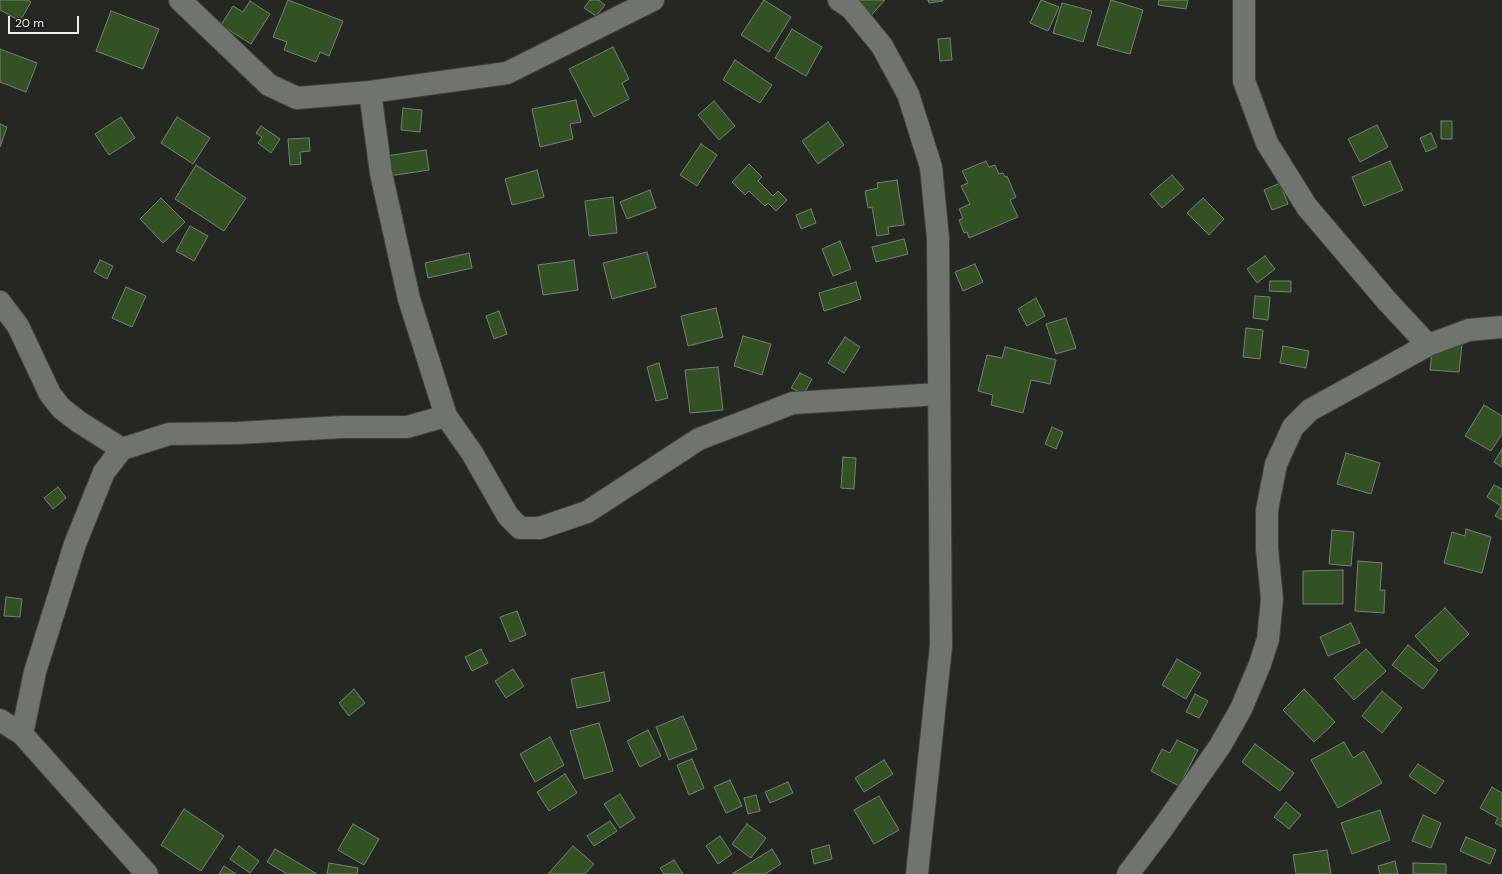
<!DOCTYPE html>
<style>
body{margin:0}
#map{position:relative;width:1502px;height:874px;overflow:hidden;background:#242722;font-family:"DM Sans",sans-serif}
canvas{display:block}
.scale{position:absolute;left:8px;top:16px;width:71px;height:18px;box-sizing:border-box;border:2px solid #eef0ed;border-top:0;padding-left:5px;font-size:12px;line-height:14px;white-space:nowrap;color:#eef0ed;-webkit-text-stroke:3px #1a1d19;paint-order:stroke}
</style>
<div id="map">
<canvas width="1502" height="874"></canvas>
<div class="scale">20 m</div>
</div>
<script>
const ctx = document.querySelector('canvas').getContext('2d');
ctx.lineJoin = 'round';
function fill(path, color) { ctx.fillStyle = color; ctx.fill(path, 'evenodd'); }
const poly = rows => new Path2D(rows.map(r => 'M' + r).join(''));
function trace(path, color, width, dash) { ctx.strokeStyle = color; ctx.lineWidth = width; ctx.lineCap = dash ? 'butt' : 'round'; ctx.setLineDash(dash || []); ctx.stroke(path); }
const building = poly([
 [0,0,27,0,31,2,20,21,0,10,0,0],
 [288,0,343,21,329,56,320,52,316,62,284,50,287,42,273,37,288,0],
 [590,0,599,0,605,5,596,16,584,8,590,0],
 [764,0,791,17,769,52,741,35,764,0],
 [854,0,885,0,867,20,854,0],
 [928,0,943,0,943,1,929,3,928,0],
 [1041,0,1059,7,1048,31,1030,23,1041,0],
 [1111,0,1143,10,1130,54,1097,45,1111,0],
 [1159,0,1188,0,1186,9,1158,5,1159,0],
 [250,1,270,14,251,44,221,25,233,6,243,12,250,1],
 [1062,3,1092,11,1083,42,1053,33,1062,3],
 [111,11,159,29,143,69,96,51,111,11],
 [792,29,822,47,806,76,775,58,792,29],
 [950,38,952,60,940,61,938,39,950,38],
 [613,47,629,79,622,83,629,99,594,117,569,69,613,47],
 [0,49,37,63,26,92,0,82,0,49],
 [735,60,772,85,760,103,723,80,735,60],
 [576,100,581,122,570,124,573,139,540,147,532,109,576,100],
 [714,101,735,126,719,140,698,115,714,101],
 [403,108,422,110,420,132,401,130,403,108],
 [121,117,135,138,109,155,95,134,121,117],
 [177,117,210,138,193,164,161,143,177,117],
 [1441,121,1452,121,1452,139,1441,139,1441,121],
 [828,122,844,145,818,164,802,141,828,122],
 [0,124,7,127,0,147,0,124],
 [1377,125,1388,147,1360,162,1348,139,1377,125],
 [261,126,280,139,271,153,258,143,262,137,256,133,261,126],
 [1431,133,1437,147,1426,152,1420,138,1431,133],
 [309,138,310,151,300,152,301,164,290,165,288,139,309,138],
 [701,144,717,155,697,186,680,175,701,144],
 [426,150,429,170,389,176,386,156,426,150],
 [986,161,989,167,995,165,999,174,1003,173,1005,177,1007,176,1016,197,1010,200,1018,217,969,238,967,232,964,233,959,220,963,218,959,209,970,204,961,186,968,183,962,171,986,161],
 [1390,161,1403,190,1364,206,1352,177,1390,161],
 [749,164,762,177,758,181,773,196,778,191,787,200,776,211,768,203,765,206,749,191,745,195,732,182,749,164],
 [196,165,246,198,224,231,175,199,196,165],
 [537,170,544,197,512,205,505,179,537,170],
 [1172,175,1184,189,1162,208,1150,194,1172,175],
 [897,180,904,225,888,227,889,234,877,236,872,207,868,208,865,191,878,188,877,183,897,180],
 [1280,183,1288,204,1272,210,1264,190,1280,183],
 [650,190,656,208,627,219,620,202,650,190],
 [613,197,617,233,589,236,585,201,613,197],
 [161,198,185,222,163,243,140,219,161,198],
 [1203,198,1224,219,1209,235,1187,213,1203,198],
 [811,209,816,223,801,229,796,215,811,209],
 [190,226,208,236,194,261,176,251,190,226],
 [904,239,908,254,876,262,872,247,904,239],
 [840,241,851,269,833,276,822,249,840,241],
 [647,252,656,287,612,299,603,263,647,252],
 [469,253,472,268,428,278,425,263,469,253],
 [1265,256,1275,269,1257,283,1247,269,1265,256],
 [100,260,113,266,107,279,94,272,100,260],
 [574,260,578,290,543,295,538,265,574,260],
 [975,264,983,282,963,291,955,272,975,264],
 [1270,281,1291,281,1291,292,1269,291,1270,281],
 [856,282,861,299,824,311,819,293,856,282],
 [126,287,146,296,132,327,112,318,126,287],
 [1255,296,1270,297,1268,320,1253,318,1255,296],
 [1036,298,1045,316,1027,326,1018,309,1036,298],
 [716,308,723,337,688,346,681,316,716,308],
 [499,311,507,334,494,339,486,316,499,311],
 [1066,318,1076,348,1056,354,1046,324,1066,318],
 [1246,328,1263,330,1260,359,1243,357,1246,328],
 [743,336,771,344,762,375,734,366,743,336],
 [845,337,860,347,844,373,828,363,845,337],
 [1433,341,1462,344,1459,372,1430,370,1433,341],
 [1283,346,1309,351,1306,368,1280,363,1283,346],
 [1005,347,1056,360,1050,384,1031,380,1023,413,991,405,993,395,978,391,987,355,1002,358,1005,347],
 [659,363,668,398,656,401,647,367,659,363],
 [718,367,723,410,690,413,685,370,718,367],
 [800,373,812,379,804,394,791,388,800,373],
 [1484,405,1502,416,1502,434,1491,451,1465,436,1484,405],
 [1052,427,1063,432,1056,449,1045,444,1052,427],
 [1502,449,1502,467,1494,462,1502,449],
 [1346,453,1380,463,1371,494,1337,484,1346,453],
 [843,457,856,458,854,489,841,488,843,457],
 [1494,485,1502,489,1502,520,1495,516,1501,506,1487,497,1494,485],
 [58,487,66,498,53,509,44,498,58,487],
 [1466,529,1491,537,1482,573,1444,563,1452,532,1465,536,1466,529],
 [1332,530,1354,532,1351,566,1329,564,1332,530],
 [1358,561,1382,563,1380,590,1385,590,1384,613,1355,611,1358,561],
 [1343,570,1343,604,1303,604,1303,571,1343,570],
 [6,597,22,599,20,617,4,616,6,597],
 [1445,608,1469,634,1439,662,1415,636,1445,608],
 [517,611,526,635,510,642,500,617,517,611],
 [1351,623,1360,643,1328,656,1320,637,1351,623],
 [1408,645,1438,670,1423,689,1392,665,1408,645],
 [481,649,488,663,472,671,465,657,481,649],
 [1366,649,1386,671,1354,700,1334,678,1366,649],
 [1177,659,1201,673,1186,699,1162,685,1177,659],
 [513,669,524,686,506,698,495,681,513,669],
 [604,672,610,701,577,708,571,679,604,672],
 [354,689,365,703,349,716,339,703,354,689],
 [1304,689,1335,722,1314,742,1283,710,1304,689],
 [1382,691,1402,708,1382,733,1362,716,1382,691],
 [1195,694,1208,701,1199,718,1186,712,1195,694],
 [683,716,697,749,669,760,656,727,683,716],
 [599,723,613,771,584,779,570,731,599,723],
 [648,730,661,756,640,767,627,741,648,730],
 [550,737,564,765,535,782,520,754,550,737],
 [1177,740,1198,750,1179,786,1151,771,1162,749,1170,753,1177,740],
 [1344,742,1353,758,1364,751,1382,783,1338,808,1311,760,1344,742],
 [1255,744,1294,773,1280,791,1242,762,1255,744],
 [692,759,704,788,689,795,677,765,692,759],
 [884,760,893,774,864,792,855,778,884,760],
 [1418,764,1444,781,1435,794,1409,776,1418,764],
 [565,774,577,793,549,811,537,792,565,774],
 [730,780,742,806,726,813,714,787,730,780],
 [788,782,793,793,770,803,765,792,788,782],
 [1492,787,1502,793,1502,827,1495,823,1498,818,1480,808,1492,787],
 [620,794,635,818,620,828,604,804,620,794],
 [756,795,760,811,748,814,744,798,756,795],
 [879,796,899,830,874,844,854,810,879,796],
 [1286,802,1301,815,1289,829,1274,817,1286,802],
 [184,809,224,836,201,871,161,845,184,809],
 [1380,810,1390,840,1352,854,1341,823,1380,810],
 [1423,815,1441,823,1431,848,1412,841,1423,815],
 [610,821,617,831,594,846,587,836,610,821],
 [353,824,379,839,364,865,338,850,353,824],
 [747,824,766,838,751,858,732,844,747,824],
 [720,836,732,854,718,864,706,846,720,836],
 [1466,837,1496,850,1490,864,1460,851,1466,837],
 [829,845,832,859,814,864,811,850,829,845],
 [239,846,259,861,250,873,230,859,239,846],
 [573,846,594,864,585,874,548,874,573,846],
 [275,849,317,874,287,874,267,862,275,849],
 [772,849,781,864,765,874,732,874,772,849],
 [1327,850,1331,874,1296,874,1293,855,1327,850],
 [674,860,683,874,664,874,660,868,674,860],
 [1395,861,1398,874,1380,874,1378,866,1395,861],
 [329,863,358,868,357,874,327,874,329,863],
 [1413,863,1446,864,1446,874,1413,874,1413,863],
 [224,866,236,874,219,874,224,866]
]);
fill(building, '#335224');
trace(building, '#7b7f79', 1);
const minor = poly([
 [180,0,269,85,297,98,370,92,507,73,653,0],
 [839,0,851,8,882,46,908,94,931,167,938,238,941,646,917,874],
 [1244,0,1244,81,1267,143,1307,207,1387,301,1428,345],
 [370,92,381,173,409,299,446,416,472,453,508,516,520,528,540,528,587,512,699,439,793,403,939,394],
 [0,302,18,326,50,394,61,408,79,422,122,449],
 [0,720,22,734,147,874],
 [22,734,35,672,75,544,104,472,122,449,169,434,238,433,342,427,407,427,446,416],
 [1128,874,1162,829,1220,746,1241,709,1260,664,1268,639,1272,599,1267,549,1267,510,1276,464,1293,427,1310,410,1428,345,1469,330,1502,327]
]);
trace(minor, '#3e413e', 24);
trace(minor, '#70746e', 22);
</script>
